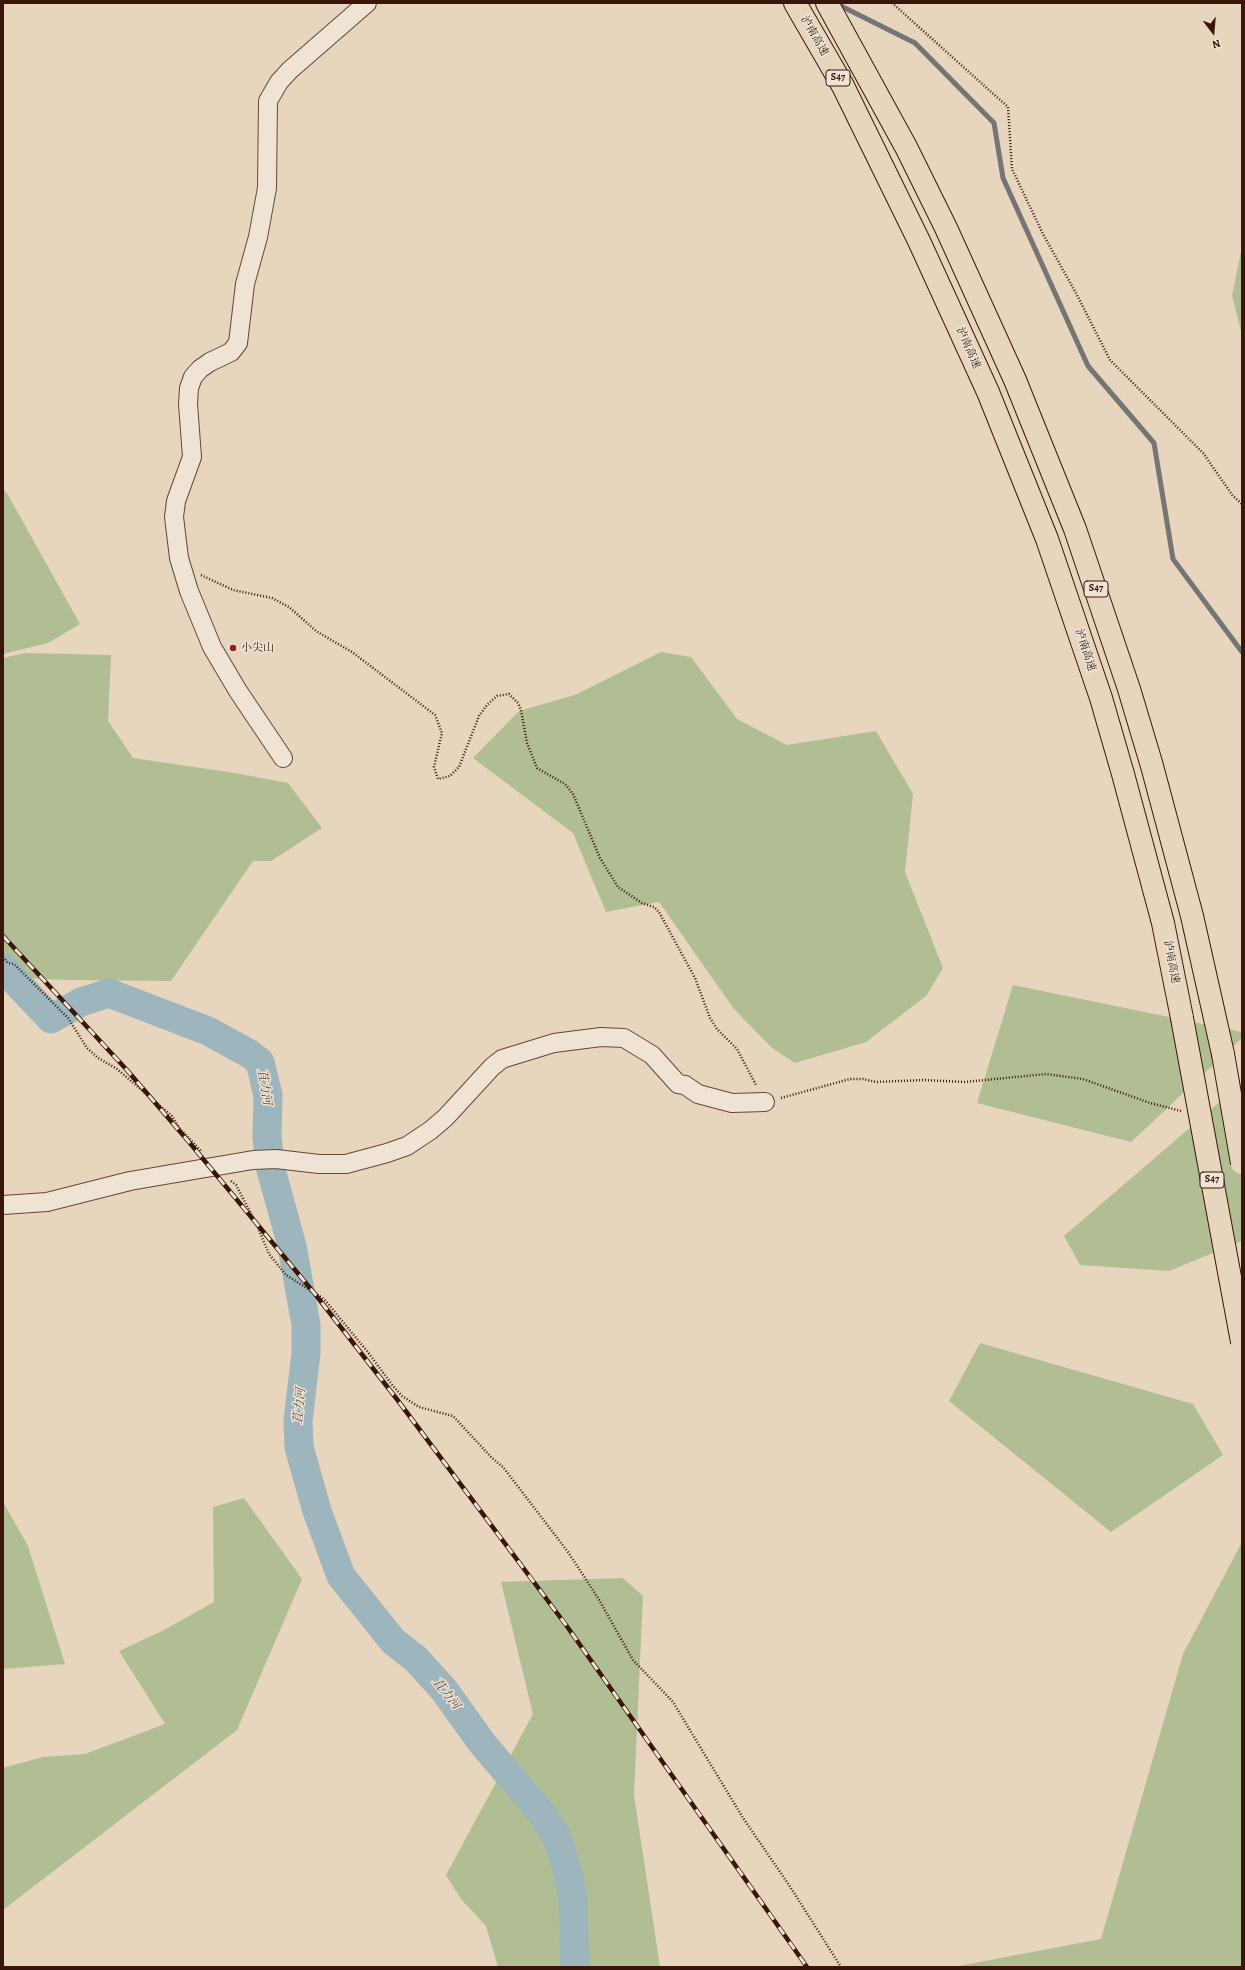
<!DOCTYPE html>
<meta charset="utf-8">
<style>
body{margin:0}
#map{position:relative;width:1245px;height:1970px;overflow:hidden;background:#e7d5bd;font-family:Alegreya,serif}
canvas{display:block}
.frame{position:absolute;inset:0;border:4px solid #391609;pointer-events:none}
.north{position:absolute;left:1193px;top:12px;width:40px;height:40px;-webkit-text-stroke:3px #efe4d4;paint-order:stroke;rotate:164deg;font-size:11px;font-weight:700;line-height:16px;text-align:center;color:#391609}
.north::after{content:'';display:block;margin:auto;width:14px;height:18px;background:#391609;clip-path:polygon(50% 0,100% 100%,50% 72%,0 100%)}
</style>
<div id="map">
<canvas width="1245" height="1970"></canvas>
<div class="frame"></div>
<div class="north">N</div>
</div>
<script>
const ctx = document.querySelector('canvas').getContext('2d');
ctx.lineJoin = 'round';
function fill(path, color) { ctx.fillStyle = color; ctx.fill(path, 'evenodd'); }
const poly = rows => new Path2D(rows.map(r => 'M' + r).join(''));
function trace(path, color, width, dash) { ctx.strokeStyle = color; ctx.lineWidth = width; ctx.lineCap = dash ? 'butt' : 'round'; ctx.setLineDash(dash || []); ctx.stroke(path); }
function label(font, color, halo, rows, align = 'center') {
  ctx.font = font + ' Alegreya,"Noto Serif SC",serif'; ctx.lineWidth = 3; ctx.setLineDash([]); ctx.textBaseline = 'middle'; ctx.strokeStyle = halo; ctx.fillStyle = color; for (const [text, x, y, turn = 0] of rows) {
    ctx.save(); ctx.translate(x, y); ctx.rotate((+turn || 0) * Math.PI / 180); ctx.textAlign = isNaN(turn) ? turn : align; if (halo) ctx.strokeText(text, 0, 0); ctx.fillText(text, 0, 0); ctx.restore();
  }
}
fill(poly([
 [1242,246,1242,335,1232,296],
 [3,489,8,495,80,624,48,643,3,654],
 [661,652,691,657,737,719,787,745,876,731,913,794,905,872,943,968,926,996,866,1042,795,1063,772,1048,734,1009,659,902,606,912,573,833,473,758,519,711,575,695],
 [25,653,111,655,108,721,133,758,235,773,288,783,322,828,271,861,253,861,171,981,66,980,5,977,3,973,3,658],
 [1013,985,1242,1032,1242,1038,1131,1142,977,1103],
 [1242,1083,1242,1241,1169,1271,1080,1265,1064,1236],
 [980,1343,1193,1404,1223,1455,1111,1532,949,1401],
 [244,1498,302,1579,237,1730,3,1910,3,1768,43,1757,85,1754,165,1724,119,1651,164,1630,214,1602,213,1507],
 [3,1502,28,1546,65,1664,3,1669],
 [1242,1542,1242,1967,953,1967,1101,1939,1183,1654],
 [623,1578,643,1596,634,1795,660,1967,498,1967,486,1926,461,1899,446,1875,533,1714,501,1582]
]), '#b1be94');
trace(poly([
 [837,4,915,43,994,123,1003,178,1088,366,1154,443,1173,559,1242,652]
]), '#757574', 5);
trace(poly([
 [3,968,51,1019,81,1002,109,993,208,1031,250,1054,260,1062,268,1095,267,1137,270,1166,292,1246,306,1325,306,1353,298,1421,299,1447,317,1511,341,1576,393,1641,416,1659,444,1690,482,1743,542,1814,557,1837,568,1873,573,1900,575,1967]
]), '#9db5bc', 29);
const street = poly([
 [283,758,238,691,212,647,189,591,179,558,174,517,176,501,192,457,188,404,189,388,193,377,200,369,210,362,231,352,238,343,245,284,258,237,267,188,268,101,279,82,290,70,367,3],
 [3,1205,47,1202,130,1181,253,1160,276,1159,319,1164,346,1164,387,1153,407,1146,431,1130,446,1117,492,1067,502,1059,554,1043,601,1037,624,1038,652,1055,678,1084,685,1085,698,1094,732,1103,765,1102]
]);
const highway = poly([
 [795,3,843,86,919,241,988,392,1047,539,1101,698,1123,774,1163,923,1182,1018],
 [827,3,906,147,946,228,1015,380,1075,529,1129,689,1152,766,1192,916,1223,1054]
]);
trace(street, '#644636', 20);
trace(highway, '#391609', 24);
trace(poly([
 [892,3,1008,107,1012,169,1043,234,1077,295,1110,360,1203,453,1233,496,1242,504],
 [201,575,233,590,272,598,289,607,316,631,352,652,435,715,442,733,434,767,438,779,450,776,459,767,479,716,487,705,497,696,509,694,518,703,521,710,527,743,537,768,565,784,573,794,600,858,618,887,642,903,654,907,659,912,695,978,710,1018,717,1029,737,1049,756,1085],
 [3,957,8,963,14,964,68,1018,87,1048,98,1058,117,1069,172,1116,180,1129,202,1152],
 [781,1098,850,1079,863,1079,876,1082,923,1080,965,1082,1046,1074,1083,1079,1150,1103,1181,1111],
 [231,1181,236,1185,256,1223,269,1254,286,1275,324,1299,367,1351,393,1386,402,1396,419,1407,453,1416,492,1458,503,1467,568,1552,598,1598,633,1660,673,1702,743,1818,789,1885,841,1967]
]), '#391609', 2.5, [1, 2]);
trace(street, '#efe4d4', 18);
trace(highway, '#e7d5bd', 22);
const rail = poly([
 [3,936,126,1069,189,1142,315,1294,396,1398,566,1625,807,1967]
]);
trace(rail, '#391609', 4.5);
trace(rail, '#efe4d4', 3, [9]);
const highwayBridge = poly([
 [1182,1018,1242,1342],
 [1223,1054,1242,1163]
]);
trace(highwayBridge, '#391609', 24, []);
trace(highwayBridge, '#e7d5bd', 22);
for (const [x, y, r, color] of [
 [233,648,4,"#8f2418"]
]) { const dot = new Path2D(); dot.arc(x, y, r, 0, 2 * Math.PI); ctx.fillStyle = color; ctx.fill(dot); trace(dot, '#efe4d4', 1.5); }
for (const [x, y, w] of [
 [838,78,24],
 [1096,589,24],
 [1212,1180,24]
]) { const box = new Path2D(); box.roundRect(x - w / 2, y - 8, w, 16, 3); ctx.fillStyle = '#efe4d4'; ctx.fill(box); trace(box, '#391609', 1); }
label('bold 10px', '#391609', null, [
 ["S47",838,78],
 ["S47",1096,589],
 ["S47",1212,1180]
]);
label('11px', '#391609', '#efe4d4', [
 ["泸南高速",814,36,60],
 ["泸南高速",968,348,66],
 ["泸南高速",1085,650,72],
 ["泸南高速",1171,962,79]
]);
label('11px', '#391609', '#efe4d4', [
 ["小尖山",241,648]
], 'left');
label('italic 12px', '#57463f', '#efe4d4', [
 ["苴力河",264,1087,81],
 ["苴力河",300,1406,-85],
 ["苴力河",446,1694,52]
]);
</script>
